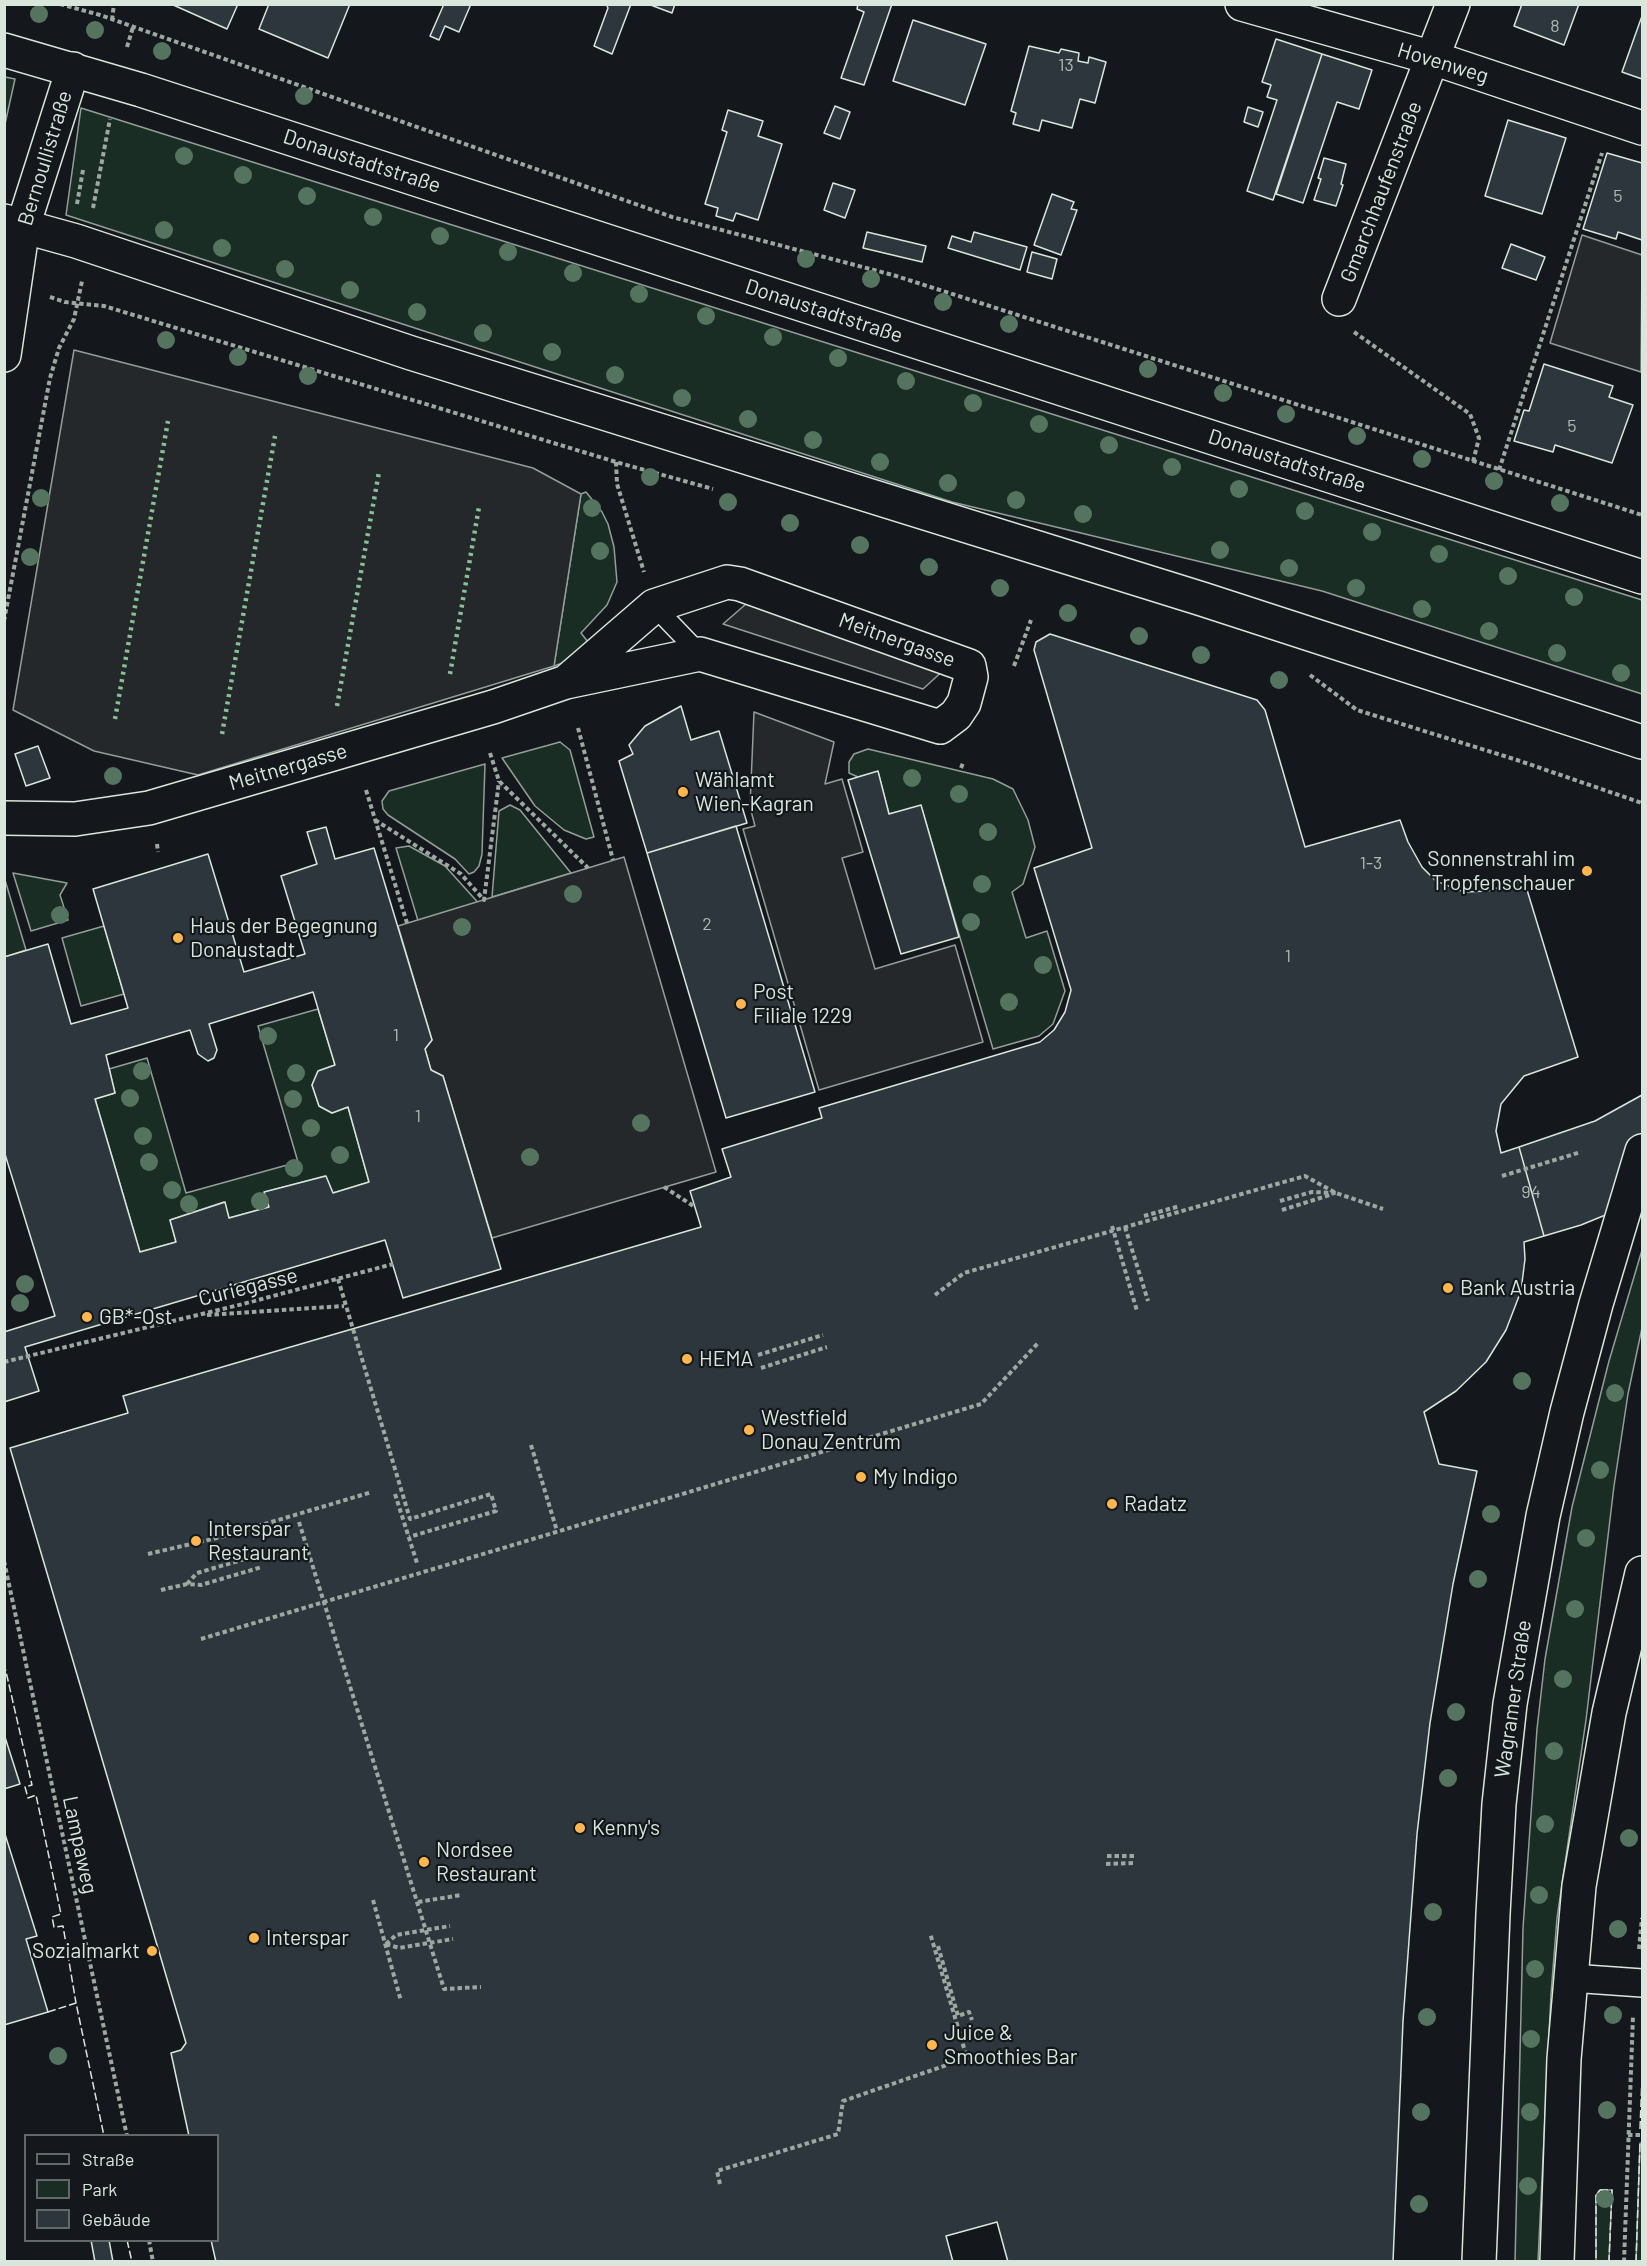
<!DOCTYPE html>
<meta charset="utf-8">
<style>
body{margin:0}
#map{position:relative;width:1647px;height:2266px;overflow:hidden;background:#14181c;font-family:Barlow,sans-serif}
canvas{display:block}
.frame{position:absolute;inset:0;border:6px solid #d8e6dc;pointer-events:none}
.legend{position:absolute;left:24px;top:2134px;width:195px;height:108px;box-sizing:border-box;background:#14181c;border:2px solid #626a69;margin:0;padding:8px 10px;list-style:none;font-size:18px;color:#d8e6dc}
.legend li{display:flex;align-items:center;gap:12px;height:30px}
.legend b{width:30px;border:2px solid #626a69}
</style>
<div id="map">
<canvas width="1647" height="2266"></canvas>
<div class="frame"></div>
<ul class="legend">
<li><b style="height:8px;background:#14181c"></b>Straße</li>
<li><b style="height:16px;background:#1a2d24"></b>Park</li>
<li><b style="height:16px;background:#2c363c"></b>Gebäude</li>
</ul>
</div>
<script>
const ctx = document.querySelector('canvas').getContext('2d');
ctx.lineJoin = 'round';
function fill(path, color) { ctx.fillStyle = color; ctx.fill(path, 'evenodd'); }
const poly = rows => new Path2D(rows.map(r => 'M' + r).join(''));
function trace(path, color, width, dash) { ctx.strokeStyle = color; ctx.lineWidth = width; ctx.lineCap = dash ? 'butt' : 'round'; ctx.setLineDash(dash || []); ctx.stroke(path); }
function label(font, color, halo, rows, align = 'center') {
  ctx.font = font + ' Barlow,sans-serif'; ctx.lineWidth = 4.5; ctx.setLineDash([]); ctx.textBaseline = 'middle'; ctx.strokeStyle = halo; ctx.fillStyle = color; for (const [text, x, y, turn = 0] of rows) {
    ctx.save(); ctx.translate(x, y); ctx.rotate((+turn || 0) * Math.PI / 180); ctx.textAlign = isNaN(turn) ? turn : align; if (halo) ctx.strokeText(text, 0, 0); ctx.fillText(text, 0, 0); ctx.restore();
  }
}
const green = poly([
 [5,77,15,79,5,124,4,77,5,77],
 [81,108,1642,600,1642,694,1322,591,952,502,66,215,81,108],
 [586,492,602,512,608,524,614,547,617,582,607,605,581,633,592,647,568,661,554,666,581,494,586,492],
 [560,742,570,750,594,837,586,839,564,830,535,806,502,758,560,742],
 [868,749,993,779,1013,789,1028,820,1035,847,1023,884,1012,892,1026,938,1047,931,1065,991,1053,1024,1039,1036,993,1049,921,806,889,814,878,772,858,777,849,773,849,762,854,754,868,749],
 [485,764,482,854,479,866,474,872,469,874,455,859,388,815,383,809,382,801,389,791,485,764],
 [510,805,520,810,571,873,492,897,499,811,510,805],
 [409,846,445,866,483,908,426,947,396,848,409,846],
 [13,873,67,883,60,895,68,920,31,931,13,873],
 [5,880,26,950,5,957,4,957,5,880],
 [104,926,124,994,81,1006,62,938,104,926],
 [318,1009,335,1065,318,1071,312,1085,319,1106,332,1113,348,1107,369,1182,333,1193,325,1176,265,1192,269,1207,229,1218,224,1202,170,1220,176,1242,140,1252,95,1099,115,1093,109,1069,147,1058,186,1193,298,1162,258,1026,318,1009],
 [1642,1250,1642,1328,1628,1394,1614,1486,1586,1720,1557,1918,1551,1994,1538,2261,1515,2262,1523,1928,1537,1729,1545,1659,1572,1507,1609,1361,1642,1250],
 [1640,2143,1642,2143,1642,2261,1636,2262,1640,2143],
 [1600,2190,1612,2190,1609,2261,1596,2261,1596,2195,1600,2190]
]);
fill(green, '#1a2d24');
trace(green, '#939e99', 1.5);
const parking = poly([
 [1582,235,1642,255,1641,372,1550,343,1582,235],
 [74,350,533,468,581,494,554,666,198,775,94,751,13,710,74,350],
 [746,604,946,668,923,689,723,624,746,604],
 [754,712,834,742,825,784,842,779,863,852,842,858,875,969,955,945,983,1042,819,1090,743,829,755,826,750,807,754,712],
 [624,857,716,1172,492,1238,443,1076,431,1070,425,1049,432,1040,398,926,624,857]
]);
fill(parking, '#24282b');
trace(parking, '#939e99', 1.5);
const building = poly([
 [171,4,238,4,227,29,171,4],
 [269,4,350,4,328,58,259,29,269,4],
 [444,4,471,4,459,32,445,26,439,40,430,36,444,4],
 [606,4,631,4,612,54,594,46,608,8,606,4],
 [648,4,675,4,672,13,648,4],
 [858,4,892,4,864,85,841,78,864,12,857,9,858,4],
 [1522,4,1579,4,1564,45,1514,26,1522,4],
 [1642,16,1642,79,1622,72,1642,16],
 [913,20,986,44,965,105,893,81,913,20],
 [1276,39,1322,54,1273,200,1247,191,1277,100,1267,97,1271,85,1262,82,1276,39],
 [1029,46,1059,53,1061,49,1079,53,1078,61,1088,63,1089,57,1106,62,1095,103,1080,99,1072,128,1042,120,1039,131,1013,124,1016,113,1011,111,1029,46],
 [1322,54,1372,70,1359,109,1337,102,1303,203,1276,194,1322,54],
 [835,106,850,112,840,139,824,133,835,106],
 [1248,107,1263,112,1258,127,1244,122,1248,107],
 [728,110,763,121,758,136,782,144,758,220,736,213,733,221,716,216,718,208,705,204,727,132,722,130,728,110],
 [1508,120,1566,138,1542,214,1485,196,1508,120],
 [1607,153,1642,163,1642,240,1618,232,1616,239,1583,229,1607,153],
 [1324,158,1346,164,1341,184,1343,185,1336,206,1314,200,1321,179,1318,178,1324,158],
 [833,183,855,190,845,218,824,210,833,183],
 [1052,194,1074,202,1071,209,1077,210,1061,255,1034,245,1052,194],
 [867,232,926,246,922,262,863,248,867,232],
 [974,232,1027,247,1020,270,948,248,952,236,971,242,974,232],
 [1511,244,1545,257,1536,280,1502,268,1511,244],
 [1032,252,1057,259,1052,279,1027,272,1032,252],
 [1544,364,1613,386,1609,397,1633,405,1612,463,1555,445,1553,452,1514,441,1524,410,1529,411,1544,364],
 [1050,634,1257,700,1265,710,1305,847,1400,820,1408,842,1422,867,1436,881,1464,892,1487,891,1524,880,1578,1057,1524,1076,1501,1104,1496,1131,1501,1153,1519,1147,1544,1236,1524,1242,1525,1259,1521,1291,1506,1330,1486,1362,1456,1391,1424,1412,1439,1464,1477,1471,1453,1584,1430,1723,1417,1834,1403,2021,1393,2262,1008,2262,997,2222,946,2236,953,2262,216,2262,211,2240,218,2240,218,2136,189,2136,171,2053,181,2050,186,2043,10,1448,128,1413,123,1396,701,1227,690,1191,731,1177,722,1149,822,1118,819,1108,1040,1042,1054,1030,1065,1012,1071,990,1034,868,1092,848,1034,650,1036,642,1050,634],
 [681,706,691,740,719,731,747,823,647,853,619,761,633,754,629,745,645,726,681,706],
 [38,746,50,778,26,786,15,754,38,746],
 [878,771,889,814,921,805,959,937,901,954,848,780,878,771],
 [736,826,815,1092,726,1118,647,853,736,826],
 [326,827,335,859,374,848,432,1040,425,1049,431,1070,443,1076,501,1269,403,1298,385,1240,25,1347,39,1391,4,1402,4,1332,55,1316,4,1151,4,957,48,944,71,1024,128,1008,93,889,208,854,244,972,305,954,281,876,317,864,307,832,326,827],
 [313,992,335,1065,318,1071,312,1085,319,1106,332,1113,348,1107,369,1182,333,1193,326,1176,264,1192,269,1207,229,1218,225,1202,170,1220,176,1242,140,1252,95,1099,115,1093,106,1055,190,1030,198,1054,208,1061,214,1058,217,1050,209,1024,313,992],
 [1642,1095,1642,1200,1581,1225,1544,1236,1519,1147,1595,1121,1642,1095],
 [4,1734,20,1784,4,1789,4,1734],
 [4,1831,37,1936,26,1939,48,2012,4,2025,4,1831],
 [91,2240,109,2240,113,2262,95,2262,91,2240]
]);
fill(building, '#2c363c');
trace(building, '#d8e6dc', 1.5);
const service = poly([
 [654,606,700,654]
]);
const pedestrian = poly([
 [1571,1978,1642,1983]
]);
const minor = poly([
 [1242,4,1433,58,1642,128],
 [1339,299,1453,4],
 [4,818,75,819,149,808,493,707,566,682,700,654,940,727,956,715,964,703,971,677,969,666,740,584,727,582,654,606,566,682]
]);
const tertiary = poly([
 [4,355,23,226,73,69]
]);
const primary = poly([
 [4,50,141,90,1642,577],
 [4,221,76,241,411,353,1202,599,1642,742],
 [1479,2262,1493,1914,1499,1804,1510,1704,1543,1516,1567,1412,1596,1304,1642,1151],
 [1557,2262,1564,2059,1579,1886,1609,1713,1642,1573]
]);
trace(service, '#d8e6dc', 21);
trace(pedestrian, '#d8e6dc', 30);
trace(minor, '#d8e6dc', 36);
trace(tertiary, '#d8e6dc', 36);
trace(primary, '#d8e6dc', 36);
trace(poly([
 [60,4,100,15,672,217,893,275,1642,515],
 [112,20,114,4],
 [127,47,133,27],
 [77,204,83,170],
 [93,208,110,119],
 [50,297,65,302,104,306,616,462,713,489],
 [1354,332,1470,414,1479,438,1473,462],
 [616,462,617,484,644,572],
 [1499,470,1602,153],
 [4,621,50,378,59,348,74,319,82,281],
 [1014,666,1031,620],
 [1310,675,1357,710,1517,760,1642,803],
 [578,728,613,860],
 [490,753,499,781,588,868],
 [961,768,963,763],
 [366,790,407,923],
 [375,820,461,874,484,900,499,781],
 [157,844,158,852],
 [1502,1176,1581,1152],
 [664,1187,695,1207],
 [1280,1201,1312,1192,1336,1193],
 [1282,1210,1333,1194],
 [1144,1216,1180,1206],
 [1112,1226,1137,1311],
 [1125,1227,1148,1301],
 [338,1279,410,1519,491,1494,496,1511,409,1537],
 [935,1295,964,1273,1305,1176,1336,1193,1383,1209],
 [207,1315,344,1306],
 [758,1355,823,1335],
 [4,1362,243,1304,393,1264],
 [761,1368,827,1347],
 [531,1445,557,1531],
 [395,1494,417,1563],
 [299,1522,444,1989,481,1987],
 [148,1554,221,1537,372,1492],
 [4,1561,127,2136],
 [187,1584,197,1573,259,1555],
 [161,1590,187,1584,201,1585,262,1567],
 [201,1639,981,1404,1039,1342],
 [1107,1856,1137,1856],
 [1106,1864,1136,1863],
 [373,1900,401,2001],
 [418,1902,461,1895],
 [386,1944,399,1948,453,1939],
 [386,1944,396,1935,450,1926],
 [938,1946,958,2016,969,2012,972,2020],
 [1639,1949,1642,1918],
 [1628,2135,1642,2135],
 [720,2184,717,2171,838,2134,843,2101,967,2058,930,1933],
 [149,2240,153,2262],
 [1624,2262,1633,2016]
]), '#9da8a2', 4, [4.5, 3]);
trace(service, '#14181c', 18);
trace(pedestrian, '#14181c', 27);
trace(minor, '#14181c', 33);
trace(tertiary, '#14181c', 33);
trace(primary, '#14181c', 33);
trace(poly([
 [450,674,479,507],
 [337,706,379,472],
 [115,719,168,421],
 [222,734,275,436]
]), '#8ac095', 4.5, [3, 4.5]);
trace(poly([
 [4,1663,32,1785,25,1787,28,1798,36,1795,61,1914,52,1917,54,1927,63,1926,76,2003],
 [48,2012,76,2003,104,2136],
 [1642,2077,1640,2129,1642,2129],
 [1600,2190,1612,2190,1609,2261,1596,2261,1596,2195,1600,2190],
 [127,2240,132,2262],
 [1636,2262,1640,2143,1642,2143]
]), '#d8e6dc', 1.5, [8, 3]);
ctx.fillStyle = '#55745f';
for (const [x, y] of [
 [39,14],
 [95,30],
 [162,51],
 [304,96],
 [184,156],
 [243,175],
 [307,196],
 [373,217],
 [164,230],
 [440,236],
 [222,248],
 [508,252],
 [806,259],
 [285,269],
 [573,273],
 [871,279],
 [350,290],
 [639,294],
 [943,302],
 [417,312],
 [706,316],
 [1009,324],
 [483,333],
 [773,337],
 [166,340],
 [552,352],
 [238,357],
 [838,358],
 [1148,369],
 [615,375],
 [308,376],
 [906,381],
 [1223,393],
 [682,398],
 [973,403],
 [1286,414],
 [748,419],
 [1039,424],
 [1357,436],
 [813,440],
 [1109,445],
 [1422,459],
 [880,462],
 [1172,467],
 [650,477],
 [1494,481],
 [948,483],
 [1239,489],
 [41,498],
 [1016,500],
 [728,502],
 [1560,503],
 [592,508],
 [1305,511],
 [1083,514],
 [790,523],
 [1372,532],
 [860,545],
 [1220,550],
 [600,551],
 [1439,554],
 [30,557],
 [929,567],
 [1289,568],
 [1508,576],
 [1000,588],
 [1356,588],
 [1574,597],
 [1422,609],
 [1068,613],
 [1489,631],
 [1139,636],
 [1557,653],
 [1201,655],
 [1621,673],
 [1279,680],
 [113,776],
 [912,778],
 [959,794],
 [988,832],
 [982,884],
 [573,894],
 [60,915],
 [971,922],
 [462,927],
 [1043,965],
 [1009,1002],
 [268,1036],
 [142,1071],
 [296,1073],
 [130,1098],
 [293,1099],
 [641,1123],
 [311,1128],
 [143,1136],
 [340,1155],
 [530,1157],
 [149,1162],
 [294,1168],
 [172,1190],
 [260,1201],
 [189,1204],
 [25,1284],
 [20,1303],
 [1522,1381],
 [1615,1393],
 [1600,1470],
 [1491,1514],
 [1586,1538],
 [1478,1579],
 [1575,1609],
 [1563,1679],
 [1456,1712],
 [1554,1751],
 [1448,1778],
 [1545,1824],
 [1629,1838],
 [1539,1895],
 [1433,1912],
 [1618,1929],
 [1535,1969],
 [1613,2015],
 [1427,2017],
 [1531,2039],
 [58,2056],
 [1607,2110],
 [1421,2112],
 [1530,2112],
 [1528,2186],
 [1605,2199],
 [1419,2204]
]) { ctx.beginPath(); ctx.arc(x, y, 9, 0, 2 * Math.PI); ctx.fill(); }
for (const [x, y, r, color] of [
 [683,792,6,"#ffb74d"],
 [1587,871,6,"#ffb74d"],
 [178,938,6,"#ffb74d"],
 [741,1004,6,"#ffb74d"],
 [1448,1288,6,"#ffb74d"],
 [87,1317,6,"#ffb74d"],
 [687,1359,6,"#ffb74d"],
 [749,1430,6,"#ffb74d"],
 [861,1477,6,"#ffb74d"],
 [1112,1504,6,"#ffb74d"],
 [196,1541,6,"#ffb74d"],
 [580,1828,6,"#ffb74d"],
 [424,1862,6,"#ffb74d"],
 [254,1938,6,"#ffb74d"],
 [152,1951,6,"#ffb74d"],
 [932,2045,6,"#ffb74d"]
]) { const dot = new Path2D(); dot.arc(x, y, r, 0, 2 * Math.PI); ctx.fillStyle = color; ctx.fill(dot); trace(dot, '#14181c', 2); }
label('18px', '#adbab4', null, [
 ["8",1555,26],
 ["13",1066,65],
 ["5",1618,196],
 ["5",1572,426],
 ["1-3",1371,863],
 ["2",707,924],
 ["1",1288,956],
 ["1",396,1035],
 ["1",418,1116],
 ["94",1531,1192]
]);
label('21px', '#d8e6dc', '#14181c', [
 ["Hovenweg",1443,63,17],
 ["Bernoullistraße",45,158,-73],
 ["Donaustadtstraße",362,161,18],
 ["Gmarchhaufenstraße",1381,192,-69],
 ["Donaustadtstraße",824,311,18],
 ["Donaustadtstraße",1287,461,18],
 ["Meitnergasse",897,640,20],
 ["Meitnergasse",288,767,-16],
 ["Curiegasse",248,1287,-14],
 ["Wagramer Straße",1513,1699,-82],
 ["Lampaweg",80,1845,78]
]);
label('21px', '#d8e6dc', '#14181c', [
 ["Wählamt",695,780],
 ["Wien-Kagran",695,804],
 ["Sonnenstrahl im",1575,859,"right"],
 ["Tropfenschauer",1575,883,"right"],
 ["Haus der Begegnung",190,926],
 ["Donaustadt",190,950],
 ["Post",753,992],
 ["Filiale 1229",753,1016],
 ["Bank Austria",1460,1288],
 ["GB*-Ost",99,1317],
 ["HEMA",699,1359],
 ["Westfield",761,1418],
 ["Donau Zentrum",761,1442],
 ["My Indigo",873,1477],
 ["Radatz",1124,1504],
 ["Interspar",208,1529],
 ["Restaurant",208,1553],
 ["Kenny's",592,1828],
 ["Nordsee",436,1850],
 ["Restaurant",436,1874],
 ["Interspar",266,1938],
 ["Sozialmarkt",140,1951,"right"],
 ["Juice &",944,2033],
 ["Smoothies Bar",944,2057]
], 'left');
</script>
